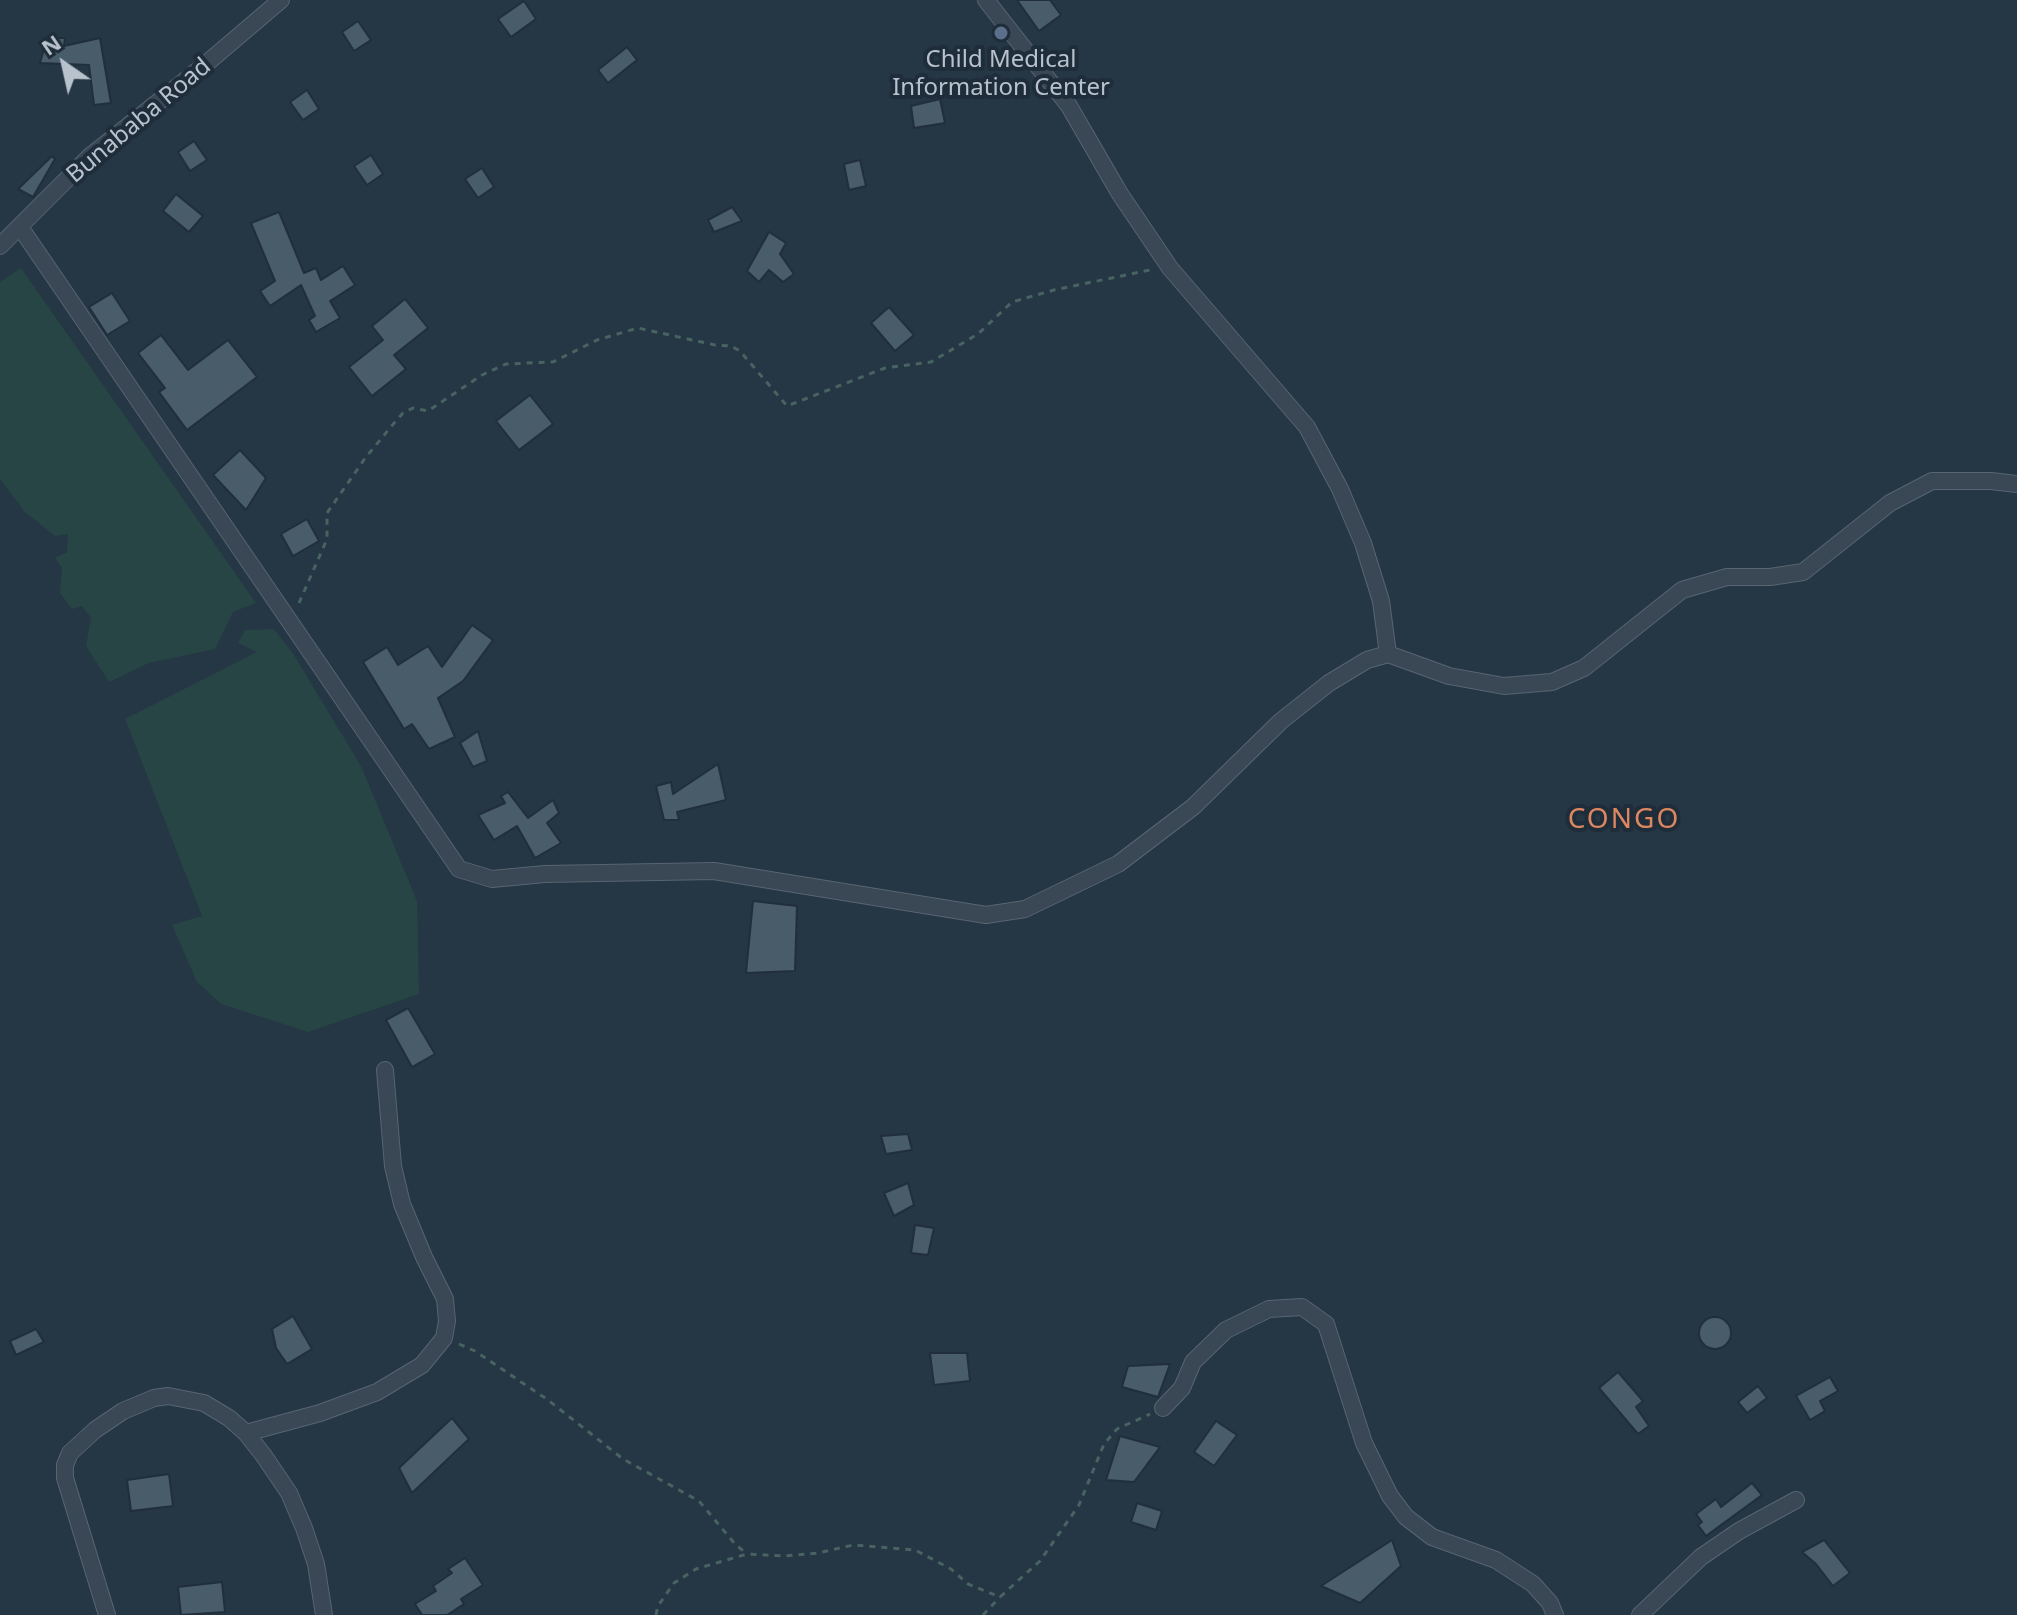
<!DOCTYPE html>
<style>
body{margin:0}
#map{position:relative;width:2017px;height:1615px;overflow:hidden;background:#253644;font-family:"Noto Sans",sans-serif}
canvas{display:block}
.north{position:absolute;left:24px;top:24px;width:80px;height:80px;-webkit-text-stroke:6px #1e2d39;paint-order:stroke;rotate:326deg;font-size:22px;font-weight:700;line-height:32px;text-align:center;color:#b7c2cd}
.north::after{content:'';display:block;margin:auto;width:28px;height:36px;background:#b7c2cd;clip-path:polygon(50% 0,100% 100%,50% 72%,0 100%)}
</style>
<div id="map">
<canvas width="2017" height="1615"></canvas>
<div class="north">N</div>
</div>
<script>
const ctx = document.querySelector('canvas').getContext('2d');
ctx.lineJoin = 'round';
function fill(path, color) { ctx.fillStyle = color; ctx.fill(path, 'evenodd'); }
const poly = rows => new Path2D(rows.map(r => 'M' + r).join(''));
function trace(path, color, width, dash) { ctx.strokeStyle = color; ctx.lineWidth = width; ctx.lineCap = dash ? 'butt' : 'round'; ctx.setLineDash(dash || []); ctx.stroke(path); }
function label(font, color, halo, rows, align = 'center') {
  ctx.font = font + ' "Noto Sans",sans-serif'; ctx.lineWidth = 8; ctx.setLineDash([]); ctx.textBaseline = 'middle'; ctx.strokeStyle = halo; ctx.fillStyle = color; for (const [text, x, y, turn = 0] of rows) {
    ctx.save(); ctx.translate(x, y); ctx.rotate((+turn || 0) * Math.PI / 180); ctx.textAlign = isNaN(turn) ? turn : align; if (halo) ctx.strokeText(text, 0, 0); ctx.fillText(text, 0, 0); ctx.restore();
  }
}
fill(poly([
 [21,268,256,603,233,612,215,649,149,663,109,682,86,646,91,618,82,606,72,609,60,593,62,568,55,558,67,552,68,534,55,536,25,512,0,479,0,282],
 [274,629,294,655,361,766,417,901,419,994,308,1032,221,1004,197,982,172,925,202,916,125,719,257,652,238,643,245,630]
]), '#274545');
const building = poly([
 [1017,0,1050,0,1061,15,1039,31,1017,0],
 [524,1,536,19,511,37,498,19,524,1],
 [358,21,371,40,354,51,342,32,358,21],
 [47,38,65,38,64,46,100,38,111,103,94,105,89,65,40,63,47,38],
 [627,47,637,60,608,83,598,70,627,47],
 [307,90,319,109,303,120,290,102,307,90],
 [940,99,945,123,914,128,911,106,940,99],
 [194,141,207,160,190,171,178,152,194,141],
 [371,155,383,174,367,185,354,166,371,155],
 [52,156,55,159,33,197,18,189,52,156],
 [860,160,866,186,849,190,844,164,860,160],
 [482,168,494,187,478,198,465,179,482,168],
 [176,194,203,216,189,232,163,211,176,194],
 [732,207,742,221,714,232,708,220,732,207],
 [279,212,304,273,316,268,321,280,343,266,355,285,330,301,340,318,316,332,309,320,315,316,301,285,270,306,260,291,275,281,251,223,279,212],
 [769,232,786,243,780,254,794,274,783,282,769,270,759,282,747,271,769,232],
 [112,293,130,321,107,335,89,307,112,293],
 [405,299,428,328,394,355,406,369,372,396,349,367,383,340,372,326,405,299],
 [889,307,914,335,895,351,871,323,889,307],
 [161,335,188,370,228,340,257,377,187,430,159,392,165,388,138,353,161,335],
 [530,395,553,424,519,450,496,421,530,395],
 [240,450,266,478,246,510,213,475,240,450],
 [307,519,319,541,293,556,281,534,307,519],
 [472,625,493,640,463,681,438,698,455,737,429,749,412,724,404,729,363,662,387,647,398,665,428,646,442,667,472,625],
 [478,731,487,761,473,767,460,743,478,731],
 [718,764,726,800,677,812,679,820,664,820,656,786,671,782,673,794,718,764],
 [508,792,528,818,553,800,559,813,547,823,561,843,535,858,517,826,494,840,478,815,505,803,501,796,508,792],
 [753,901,797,906,795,971,746,973,753,901],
 [408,1008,435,1054,412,1067,386,1020,408,1008],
 [908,1134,912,1150,886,1154,881,1136,908,1134],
 [908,1183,914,1205,894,1216,884,1193,908,1183],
 [915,1225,934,1228,928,1255,911,1253,915,1225],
 [293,1316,312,1349,287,1364,276,1348,272,1329,293,1316],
 '1699 1333a16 16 0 1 1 32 0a16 16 0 1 1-32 0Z',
 [36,1329,44,1342,16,1355,10,1341,36,1329],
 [930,1353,967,1353,970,1381,934,1385,930,1353],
 [1170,1364,1158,1397,1122,1387,1128,1366,1170,1364],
 [1618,1372,1643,1401,1636,1407,1649,1426,1638,1434,1599,1388,1618,1372],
 [1830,1377,1838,1391,1820,1401,1825,1411,1810,1420,1796,1396,1830,1377],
 [1758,1386,1767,1398,1747,1413,1738,1402,1758,1386],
 [452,1418,469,1439,412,1493,399,1468,452,1418],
 [1216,1421,1237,1435,1214,1466,1194,1452,1216,1421],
 [1120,1436,1160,1447,1134,1482,1106,1480,1120,1436],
 [169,1474,173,1506,131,1511,127,1480,169,1474],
 [1752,1483,1762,1495,1706,1536,1698,1525,1702,1522,1696,1514,1716,1499,1721,1507,1752,1483],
 [1137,1503,1162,1511,1156,1530,1131,1522,1137,1503],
 [1392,1540,1401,1566,1360,1603,1321,1586,1392,1540],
 [1824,1540,1850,1573,1833,1586,1816,1564,1802,1552,1824,1540],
 [465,1558,483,1585,461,1599,464,1604,447,1615,422,1615,415,1604,436,1591,433,1586,452,1573,448,1569,465,1558],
 [222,1582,225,1612,181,1615,178,1587,222,1582]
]);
fill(building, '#495c6a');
trace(building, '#202f3b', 2);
const street = poly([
 [986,0,1069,106,1120,194,1170,268,1307,427,1340,489,1363,543,1381,601,1388,654],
 [20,227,459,869,492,879,545,874,714,871,986,915,1025,909,1118,864,1193,807,1281,721,1329,683,1367,660,1388,654,1449,676,1504,686,1552,682,1584,668,1682,590,1727,577,1770,577,1803,572,1890,503,1932,481,1991,481,2017,484],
 [0,246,89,157,207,63,281,0],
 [1163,1408,1182,1388,1193,1362,1226,1330,1269,1309,1302,1307,1326,1324,1364,1443,1390,1496,1406,1517,1432,1537,1496,1560,1533,1584,1550,1603,1555,1615],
 [246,1433,320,1413,377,1392,422,1365,444,1338,447,1321,445,1299,424,1257,402,1204,393,1166,385,1070],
 [107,1615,65,1478,65,1465,70,1453,95,1430,123,1411,154,1398,168,1396,204,1403,229,1418,246,1433,264,1456,289,1493,304,1528,316,1564,324,1615],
 [1640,1615,1701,1557,1739,1531,1796,1500]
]);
trace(street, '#586571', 18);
trace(poly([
 [299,603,327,539,327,513,366,457,395,422,403,413,413,408,428,411,482,375,506,364,553,362,597,340,638,328,715,345,731,346,740,351,787,406,885,368,931,362,978,334,1012,302,1054,290,1150,270],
 [459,1344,475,1351,548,1400,623,1459,699,1501,735,1544,747,1554],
 [656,1615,658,1606,674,1583,696,1569,747,1554,783,1556,818,1553,853,1545,915,1550,951,1569,968,1584,1000,1597,1040,1561,1079,1505,1104,1444,1117,1429,1150,1414],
 [983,1615,1000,1597]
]), '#476362', 3, [6, 6]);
trace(street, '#394854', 16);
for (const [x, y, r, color] of [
 [1001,33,8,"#5c6f8a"]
]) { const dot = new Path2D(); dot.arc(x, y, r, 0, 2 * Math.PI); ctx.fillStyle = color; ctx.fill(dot); trace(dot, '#1e2d39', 3); }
label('24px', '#b7c2cd', '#1e2d39', [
 ["Child Medical",1001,60],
 ["Information Center",1001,88]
]);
label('24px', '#b7c2cd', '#1e2d39', [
 ["Bunababa Road",139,121,-40]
]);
ctx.letterSpacing = '2px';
label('28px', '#dd8761', '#1e2d39', [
 ["CONGO",1624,820]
]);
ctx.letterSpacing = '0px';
</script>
